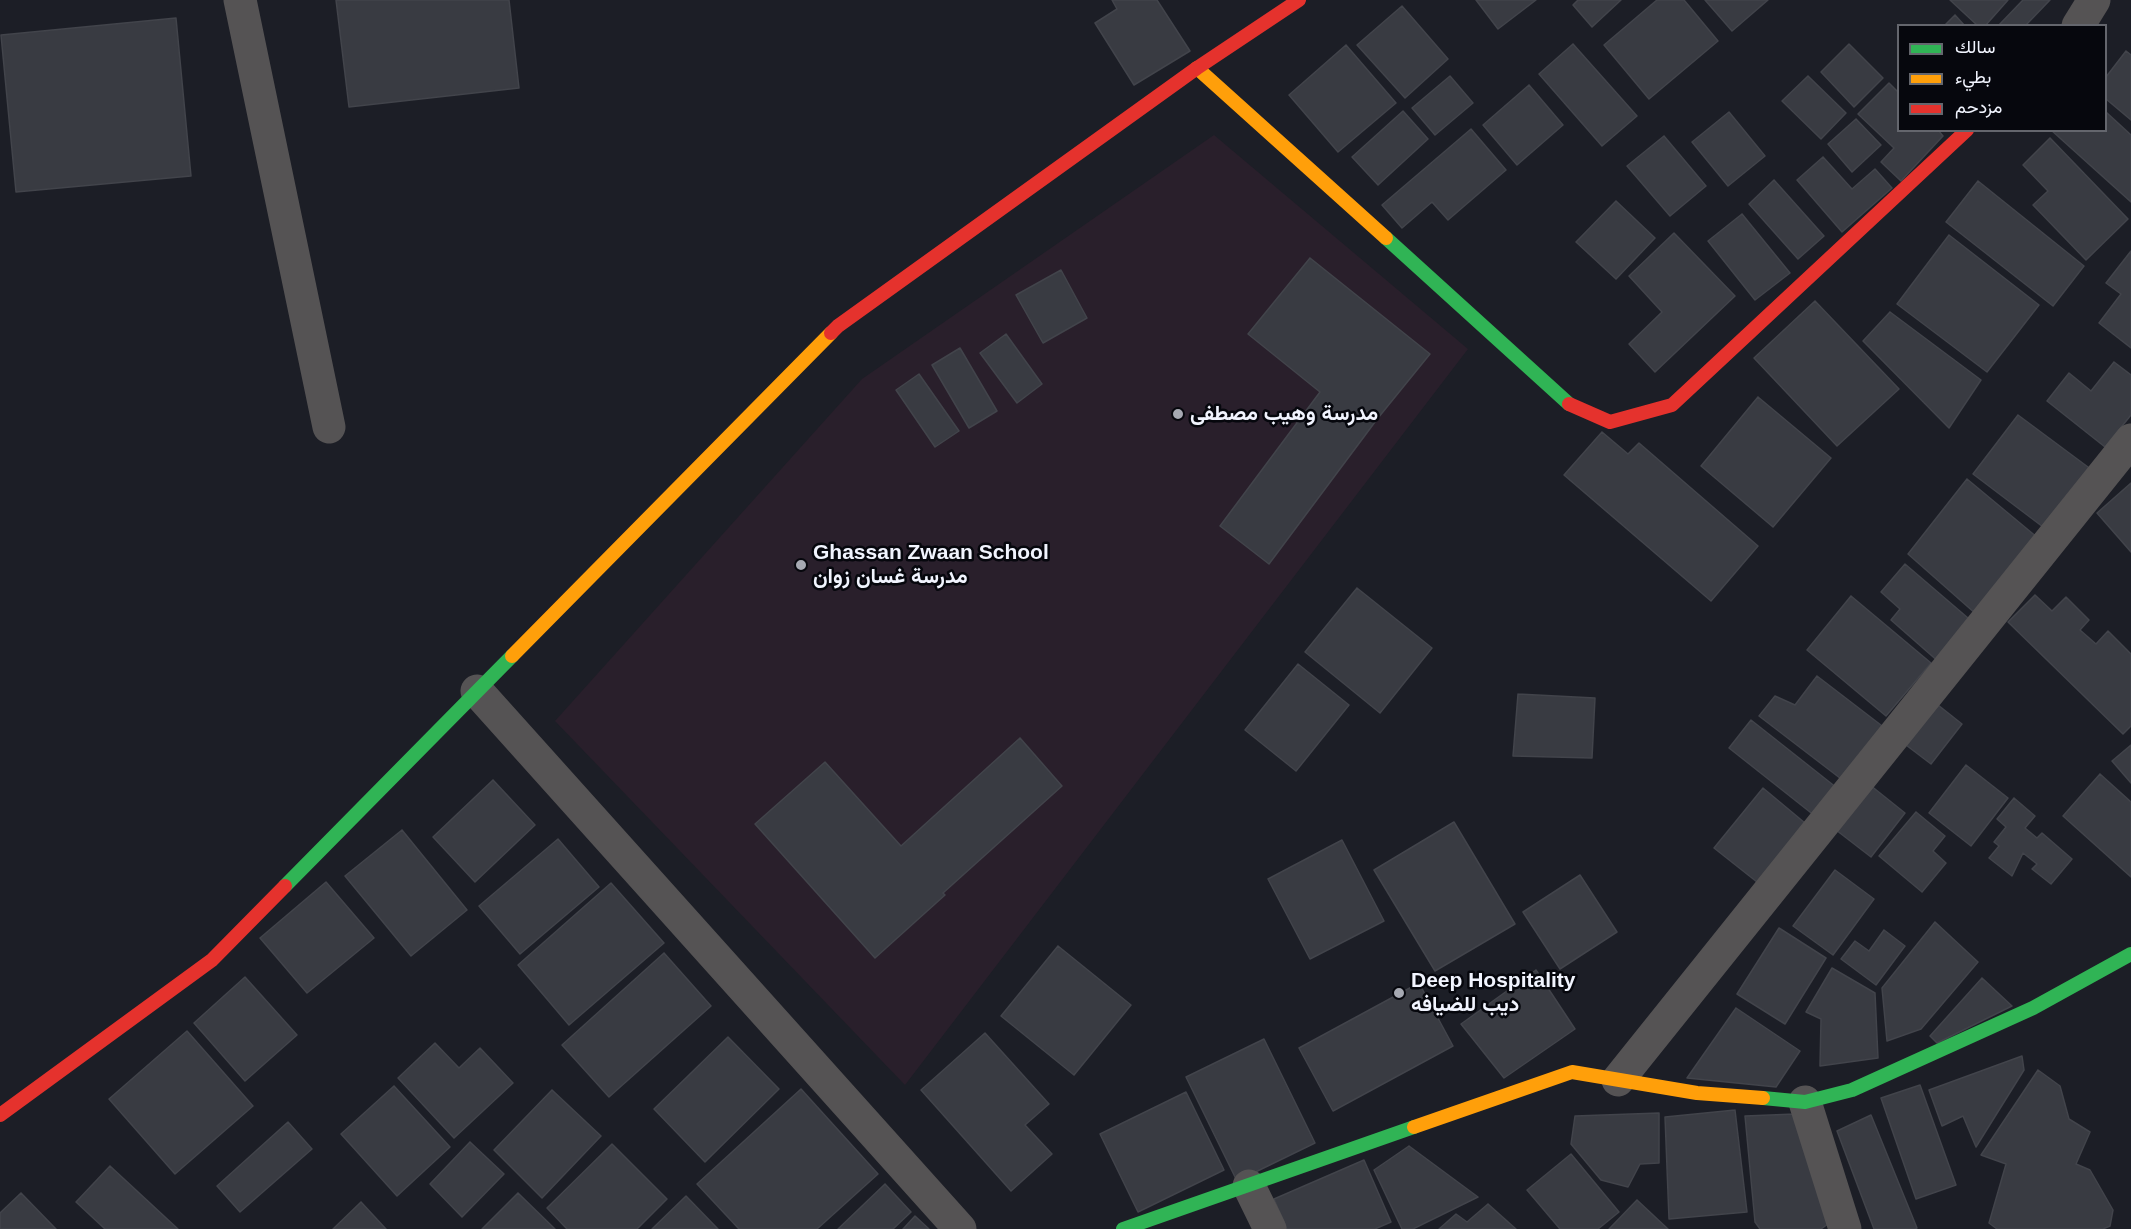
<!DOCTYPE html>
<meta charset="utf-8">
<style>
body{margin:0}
#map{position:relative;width:2131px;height:1229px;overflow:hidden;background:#1c1e26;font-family:Helvetica,Vazirmatn,sans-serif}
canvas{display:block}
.legend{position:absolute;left:1897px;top:24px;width:210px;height:108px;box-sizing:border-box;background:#06070d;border:2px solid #64666d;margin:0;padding:8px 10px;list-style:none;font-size:18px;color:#f1f4fe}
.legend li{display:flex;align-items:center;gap:12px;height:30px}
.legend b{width:30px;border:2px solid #64666d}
</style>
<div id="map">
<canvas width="2131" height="1229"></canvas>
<ul class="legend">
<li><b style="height:8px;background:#30b455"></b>سالك</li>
<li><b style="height:8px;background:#ff9f0a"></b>بطيء</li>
<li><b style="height:8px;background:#e5322d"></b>مزدحم</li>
</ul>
</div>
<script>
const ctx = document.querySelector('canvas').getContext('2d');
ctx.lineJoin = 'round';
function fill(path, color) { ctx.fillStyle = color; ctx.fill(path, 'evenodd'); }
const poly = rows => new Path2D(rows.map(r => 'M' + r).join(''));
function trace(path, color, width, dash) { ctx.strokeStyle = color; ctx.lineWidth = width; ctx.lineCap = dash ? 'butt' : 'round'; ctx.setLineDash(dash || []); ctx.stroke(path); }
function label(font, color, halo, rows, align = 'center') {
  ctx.font = font + ' Helvetica,Vazirmatn,sans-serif'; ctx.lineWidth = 5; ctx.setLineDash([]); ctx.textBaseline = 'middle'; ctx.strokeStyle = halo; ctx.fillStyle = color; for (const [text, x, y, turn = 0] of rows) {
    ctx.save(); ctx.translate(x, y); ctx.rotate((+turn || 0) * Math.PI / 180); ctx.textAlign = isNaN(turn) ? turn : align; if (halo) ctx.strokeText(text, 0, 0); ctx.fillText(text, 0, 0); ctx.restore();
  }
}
fill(poly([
 [1214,135,1468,349,905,1085,555,721,862,379]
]), '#291f2b');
const building = poly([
 [336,0,509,0,519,88,349,107,336,0],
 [1112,0,1157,0,1190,51,1134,85,1095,23,1117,9,1112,0],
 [1476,0,1536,0,1498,29,1476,0],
 [1578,0,1621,0,1592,27,1573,5,1578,0],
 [1657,0,1684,0,1718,41,1649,99,1604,45,1657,0],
 [1705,0,1768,0,1732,31,1705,0],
 [1950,0,2008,0,1985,26,1978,26,1950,0],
 [2023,0,2050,0,2025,26,1998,26,2023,0],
 [1402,6,1448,59,1405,98,1357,45,1402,6],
 [1955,15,1965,26,1944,26,1955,15],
 [176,18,191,176,16,192,1,35,176,18],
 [1573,44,1637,116,1602,146,1539,74,1573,44],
 [1849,44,1883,78,1854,107,1821,72,1849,44],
 [1346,45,1396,103,1338,152,1289,95,1346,45],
 [2126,51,2131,55,2131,120,2106,99,2106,77,2126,51],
 [1450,76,1473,103,1435,135,1412,108,1450,76],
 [1808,76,1846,113,1821,139,1782,101,1808,76],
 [1889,83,1898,92,1898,130,1938,130,1943,136,1901,181,1881,162,1894,148,1858,114,1889,83],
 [1529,85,1563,125,1517,165,1483,125,1529,85],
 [1403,111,1428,139,1378,185,1352,157,1403,111],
 [1729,112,1765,156,1728,186,1692,142,1729,112],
 [2106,112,2131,135,2131,202,2051,130,2106,130,2106,112],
 [1856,119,1881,145,1852,172,1828,144,1856,119],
 [1471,129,1506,170,1448,220,1432,202,1402,228,1382,205,1471,129],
 [1664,136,1706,186,1670,216,1627,166,1664,136],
 [2050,138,2128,219,2086,260,2033,205,2048,191,2023,165,2050,138],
 [1823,157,1852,189,1875,169,1892,188,1842,232,1797,180,1823,157],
 [1774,180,1824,236,1798,259,1749,204,1774,180],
 [1978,181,2084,266,2053,306,1946,222,1978,181],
 [1616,201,1655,238,1616,279,1576,242,1616,201],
 [1742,214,1790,273,1755,300,1708,241,1742,214],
 [1674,233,1735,296,1655,372,1629,344,1662,312,1629,276,1674,233],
 [1949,235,2039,305,1987,372,1897,304,1949,235],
 [2131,251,2131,348,2099,323,2121,294,2106,283,2131,251],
 [1310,258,1430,354,1378,418,1269,564,1220,526,1320,392,1248,334,1310,258],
 [1061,270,1087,318,1043,343,1016,295,1061,270],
 [1815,301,1899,389,1837,446,1754,358,1815,301],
 [1890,312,1981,380,1949,428,1863,341,1890,312],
 [1006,334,1042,384,1017,403,980,353,1006,334],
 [960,348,997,411,969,428,932,365,960,348],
 [2114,362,2131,375,2131,415,2105,447,2047,401,2069,373,2091,391,2114,362],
 [919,374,959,431,935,447,896,390,919,374],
 [1758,397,1831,458,1773,527,1701,466,1758,397],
 [2018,415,2092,470,2047,530,1973,474,2018,415],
 [1602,432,1628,454,1639,443,1758,546,1711,601,1564,475,1602,432],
 [1967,479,2038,538,1976,614,1908,554,1967,479],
 [2131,483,2131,552,2097,513,2131,483],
 [1905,564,1975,624,1940,663,1891,620,1900,609,1881,592,1905,564],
 [1357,588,1432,648,1380,713,1305,652,1357,588],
 [2035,595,2052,611,2066,597,2089,620,2080,630,2096,644,2108,631,2131,654,2131,726,2123,734,2008,622,2035,595],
 [1851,596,1931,663,1886,716,1807,650,1851,596],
 [1298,664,1349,705,1296,771,1245,730,1298,664],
 [1817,676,1890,732,1849,785,1759,716,1775,696,1795,705,1817,676],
 [1518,694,1595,698,1592,758,1513,756,1518,694],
 [1933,701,1962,724,1931,764,1902,742,1933,701],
 [1751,720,1837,788,1815,816,1729,748,1751,720],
 [1020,738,1062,786,943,893,945,895,875,958,755,824,825,762,901,846,1020,738],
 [2131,745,2131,783,2112,761,2131,745],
 [1966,765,2008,798,1971,846,1929,813,1966,765],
 [2100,774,2131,802,2131,877,2063,816,2100,774],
 [493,780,535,825,475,882,433,837,493,780],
 [1870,785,1905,813,1871,857,1836,830,1870,785],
 [1763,788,1805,823,1757,882,1714,848,1763,788],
 [2014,798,2035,816,2025,828,2037,838,2042,833,2072,859,2051,884,2032,869,2037,864,2023,853,2012,876,1989,858,1999,846,1994,842,2006,827,1997,819,2014,798],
 [1916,812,1945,836,1933,851,1946,863,1922,892,1879,856,1916,812],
 [1454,822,1515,924,1435,971,1374,870,1454,822],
 [402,830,467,910,411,956,345,876,402,830],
 [558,839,599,887,520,954,479,906,558,839],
 [1342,840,1384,921,1310,959,1268,879,1342,840],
 [1835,870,1874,899,1833,955,1793,926,1835,870],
 [1580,875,1617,932,1560,969,1523,912,1580,875],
 [326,882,374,938,307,993,260,938,326,882],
 [611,883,664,943,569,1025,518,965,611,883],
 [1935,922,1978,962,1921,1029,1887,1041,1882,988,1935,922],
 [1779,928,1826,958,1785,1024,1737,994,1779,928],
 [1884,930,1905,946,1876,985,1841,959,1855,941,1869,951,1884,930],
 [1058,946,1131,1005,1074,1075,1001,1016,1058,946],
 [664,953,711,1006,609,1097,562,1045,664,953],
 [1832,968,1875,993,1878,1058,1820,1066,1821,1019,1806,1012,1832,968],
 [1536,970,1575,1029,1504,1078,1461,1024,1536,970],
 [245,977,297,1035,245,1081,194,1023,245,977],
 [1982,978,2012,1006,1937,1043,1930,1036,1982,978],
 [1419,983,1453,1046,1333,1111,1299,1048,1419,983],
 [1736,1008,1800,1051,1776,1087,1687,1078,1736,1008],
 [187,1031,253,1106,175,1174,109,1099,187,1031],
 [985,1033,1049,1104,1025,1125,1052,1154,1011,1191,921,1090,985,1033],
 [728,1037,779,1089,705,1162,654,1109,728,1037],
 [1264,1039,1315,1143,1237,1181,1186,1077,1264,1039],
 [435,1043,459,1068,480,1048,513,1083,454,1138,398,1078,435,1043],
 [2022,1056,2024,1070,1976,1147,1963,1116,1942,1126,1929,1090,2022,1056],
 [2038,1070,2060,1086,2069,1119,2090,1132,2076,1164,2090,1170,2113,1210,2110,1226,2103,1229,1997,1229,1989,1223,2006,1164,1981,1155,2038,1070],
 [1920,1085,1956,1185,1916,1199,1881,1098,1920,1085],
 [394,1086,450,1147,397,1196,341,1134,394,1086],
 [801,1089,878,1174,817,1229,739,1229,697,1184,801,1089],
 [552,1090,601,1136,542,1198,494,1150,552,1090],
 [1186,1092,1224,1170,1138,1212,1100,1134,1186,1092],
 [1735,1110,1747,1212,1669,1219,1665,1117,1735,1110],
 [1659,1113,1659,1163,1640,1164,1628,1187,1601,1180,1571,1144,1575,1116,1659,1113],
 [1795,1114,1828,1224,1821,1229,1760,1229,1755,1222,1745,1116,1795,1114],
 [1871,1115,1917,1228,1915,1229,1874,1229,1837,1131,1871,1115],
 [288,1122,312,1149,240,1212,217,1186,288,1122],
 [470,1142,504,1174,462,1217,430,1184,470,1142],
 [612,1144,667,1199,637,1229,567,1229,547,1208,612,1144],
 [1409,1146,1478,1197,1413,1229,1402,1229,1374,1170,1409,1146],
 [1571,1154,1619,1212,1598,1229,1560,1229,1527,1190,1571,1154],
 [1364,1160,1391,1222,1375,1229,1287,1229,1274,1199,1364,1160],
 [110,1166,178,1229,105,1229,76,1202,110,1166],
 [885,1184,911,1212,893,1229,838,1229,885,1184],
 [21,1193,56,1229,0,1229,0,1213,21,1193],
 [518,1193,555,1229,482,1229,518,1193],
 [686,1196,718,1229,652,1229,686,1196],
 [1637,1200,1668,1229,1609,1229,1637,1200],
 [361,1202,386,1229,333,1229,361,1202],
 [1488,1204,1516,1229,1439,1229,1456,1214,1467,1222,1488,1204],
 [915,1216,929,1229,903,1229,915,1216]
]);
fill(building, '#393b42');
trace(building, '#42444b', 1.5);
trace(poly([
 [240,0,329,427],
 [2078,26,2094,0],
 [477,691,960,1229],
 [1618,1080,2131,440],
 [1805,1102,1845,1229],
 [1249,1186,1270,1229]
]), '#555354', 33);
trace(poly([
 [1386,238,1569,404],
 [285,886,512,656],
 [1763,1098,1805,1102,1852,1090,2033,1008,2131,954],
 [1123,1229,1414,1127]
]), '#30b455', 14);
trace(poly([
 [1197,68,1386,238],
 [512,656,831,333],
 [1414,1127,1572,1072,1697,1093,1763,1098]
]), '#ff9f0a', 14);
trace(poly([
 [831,333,838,326,1197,68,1299,0],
 [1569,404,1610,422,1672,405,1967,130],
 [0,1115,212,960,285,886]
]), '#e5322d', 14);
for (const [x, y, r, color] of [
 [1178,414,6,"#a6a9b2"],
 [801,565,6,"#a6a9b2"],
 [1399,993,6,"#a6a9b2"]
]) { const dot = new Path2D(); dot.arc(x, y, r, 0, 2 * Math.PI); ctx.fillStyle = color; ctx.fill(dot); trace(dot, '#06070d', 2); }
label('bold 21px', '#f1f4fe', '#06070d', [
 ["مدرسة وهيب مصطفى",1190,414],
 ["Ghassan Zwaan School",813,553],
 ["مدرسة غسان زوان",813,577],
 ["Deep Hospitality",1411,981],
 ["ديب للضيافه",1411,1005]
], 'left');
</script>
